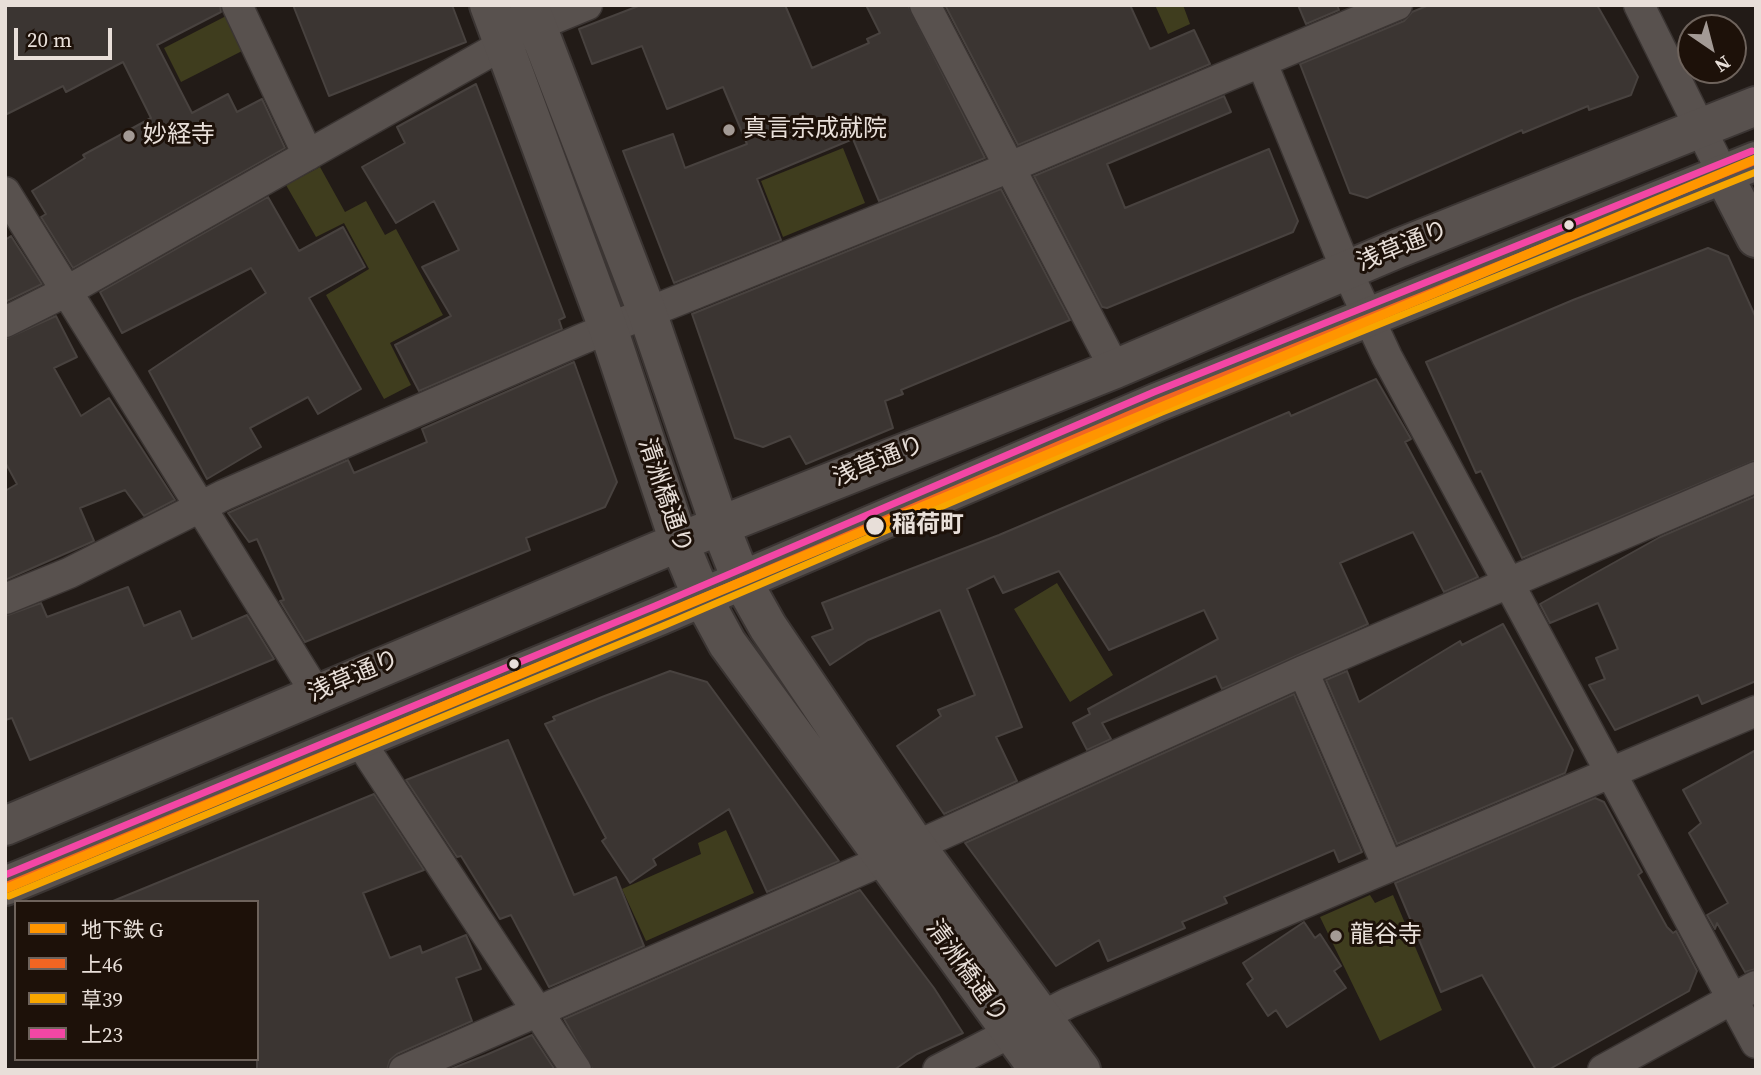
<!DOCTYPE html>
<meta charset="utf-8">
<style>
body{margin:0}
#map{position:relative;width:1761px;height:1075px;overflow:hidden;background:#221b17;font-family:"Source Serif 4","Noto Sans JP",serif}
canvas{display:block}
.frame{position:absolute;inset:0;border:7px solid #e8dfd9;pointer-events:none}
.legend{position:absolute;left:14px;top:900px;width:245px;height:161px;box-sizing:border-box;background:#1d1109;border:2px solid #6e635c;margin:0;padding:9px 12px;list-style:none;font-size:21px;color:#e8dfd9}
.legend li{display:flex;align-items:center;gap:14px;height:35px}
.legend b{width:35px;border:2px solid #6e635c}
.north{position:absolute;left:1677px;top:14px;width:70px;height:70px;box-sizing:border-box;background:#1d1109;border:2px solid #6e635c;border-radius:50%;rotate:145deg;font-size:19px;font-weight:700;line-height:28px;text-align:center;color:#e8dfd9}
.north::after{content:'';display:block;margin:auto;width:24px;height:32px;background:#a39a95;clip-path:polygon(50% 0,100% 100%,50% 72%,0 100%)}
.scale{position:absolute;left:14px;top:28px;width:98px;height:32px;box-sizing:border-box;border:4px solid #e8dfd9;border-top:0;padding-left:9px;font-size:21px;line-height:24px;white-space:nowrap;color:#e8dfd9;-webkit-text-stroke:5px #1d1109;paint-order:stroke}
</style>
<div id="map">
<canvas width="1761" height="1075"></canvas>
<div class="frame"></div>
<ul class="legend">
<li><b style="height:9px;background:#ff9500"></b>地下鉄 G</li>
<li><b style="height:9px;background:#f26522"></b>上46</li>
<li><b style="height:9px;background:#f7a600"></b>草39</li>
<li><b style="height:9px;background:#f346a5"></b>上23</li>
</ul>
<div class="north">N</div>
<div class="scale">20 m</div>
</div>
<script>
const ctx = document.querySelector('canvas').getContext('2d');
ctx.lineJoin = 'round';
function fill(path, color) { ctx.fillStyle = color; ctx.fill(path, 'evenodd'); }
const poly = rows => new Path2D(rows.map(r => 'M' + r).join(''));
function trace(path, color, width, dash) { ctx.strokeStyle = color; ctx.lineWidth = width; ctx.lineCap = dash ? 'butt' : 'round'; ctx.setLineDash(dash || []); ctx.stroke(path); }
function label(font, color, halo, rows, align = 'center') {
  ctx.font = font + ' "Source Serif 4","Noto Sans JP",serif'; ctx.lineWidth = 6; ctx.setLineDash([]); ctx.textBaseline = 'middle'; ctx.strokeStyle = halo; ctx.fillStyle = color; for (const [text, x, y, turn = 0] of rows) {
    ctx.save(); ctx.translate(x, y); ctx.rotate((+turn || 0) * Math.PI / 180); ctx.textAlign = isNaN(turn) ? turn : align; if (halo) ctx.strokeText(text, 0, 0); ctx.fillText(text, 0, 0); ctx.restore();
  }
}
fill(poly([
 [1155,5,1183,5,1190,24,1168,34],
 [228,15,246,49,181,82,164,48],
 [843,148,865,203,783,237,761,181],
 [320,167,345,212,366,201,385,235,396,229,443,315,390,343,411,385,384,399,326,295,369,269,344,223,316,237,286,185],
 [1057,583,1113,675,1070,702,1014,609],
 [726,830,754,893,646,941,622,889,701,854,698,843],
 [1370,895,1375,903,1393,895,1442,1010,1380,1041,1320,917]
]), '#3f3d1e');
const building = poly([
 [5,5,220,5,221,12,157,45,192,113,228,94,237,112,262,99,285,148,73,268,41,217,46,214,32,191,85,158,83,155,151,118,123,62,66,92,63,86,5,115,5,5],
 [293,5,452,5,466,42,329,96,293,5],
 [641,5,785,5,812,68,869,43,867,39,880,33,866,5,908,5,985,158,879,201,853,139,757,179,781,240,674,283,623,151,673,134,685,168,747,144,723,87,667,109,642,46,592,64,579,29,641,5],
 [945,5,1130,5,1150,49,1194,30,1210,64,1018,145,945,5],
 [1298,5,1337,5,1339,10,1306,24,1298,5],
 [1429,5,1597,5,1638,77,1631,95,1589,110,1588,106,1523,133,1522,130,1367,198,1350,193,1300,64,1404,21,1412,12,1429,5],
 [476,84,565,317,559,320,562,329,419,391,395,345,451,316,422,267,459,250,434,201,396,223,362,167,405,143,397,127,476,84],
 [1224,96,1231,112,1107,164,1125,208,1269,149,1298,221,1293,232,1107,308,1102,307,1034,176,1224,96],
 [1001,189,1070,320,901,390,903,394,885,401,893,428,806,464,790,436,763,447,735,438,692,314,1001,189],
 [268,197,299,251,343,227,365,267,309,298,361,389,318,414,308,397,250,428,261,447,207,479,149,371,266,293,251,268,122,333,100,292,268,197],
 [11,236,42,284,5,302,5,240,11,236],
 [1708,248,1728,256,1756,318,1756,460,1522,558,1481,471,1476,473,1426,362,1573,300,1708,248],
 [56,316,77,357,54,368,81,416,109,398,175,500,144,516,125,490,80,508,94,541,5,580,5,491,17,484,5,462,5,339,56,316],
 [574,362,617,482,605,507,526,538,530,550,305,642,280,601,284,600,257,539,249,542,228,513,348,460,354,473,427,442,422,429,574,362],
 [1376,379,1411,439,1405,442,1478,577,1444,592,1413,532,1340,563,1368,624,1222,689,1216,676,1102,723,1111,739,1087,750,1073,723,1090,714,1088,709,1218,639,1204,610,1109,650,1059,571,1003,593,994,576,967,589,1022,727,996,737,1017,781,944,814,897,746,941,716,938,710,975,695,940,610,868,640,830,665,812,637,833,629,822,603,999,535,1289,412,1291,416,1376,379],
 [1756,496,1756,681,1702,704,1698,695,1615,730,1589,685,1605,679,1596,658,1618,649,1598,603,1550,623,1540,604,1660,537,1756,496],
 [128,587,144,626,180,611,192,639,247,615,274,659,30,760,12,718,5,720,5,616,41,603,47,617,128,587],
 [1503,624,1573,750,1565,773,1397,844,1326,680,1347,671,1359,702,1460,641,1462,645,1503,624],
 [670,671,707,682,839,861,767,892,729,809,653,859,656,865,630,883,602,841,606,838,545,724,555,720,553,717,602,697,670,671],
 [1294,694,1362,852,1339,862,1334,850,1224,897,1227,903,1182,922,1185,928,1108,961,1099,940,1056,966,965,843,1294,694],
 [508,740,574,895,616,877,644,946,549,987,511,915,500,919,461,856,457,857,406,780,508,740],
 [1756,750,1756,969,1745,972,1717,923,1715,929,1707,915,1728,903,1689,833,1701,823,1683,790,1756,750],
 [374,794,424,870,363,893,390,958,420,946,422,953,466,935,481,969,456,978,472,1021,397,1054,390,1060,387,1070,257,1070,257,902,113,901,374,794],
 [1595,798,1604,802,1642,872,1638,875,1667,927,1673,933,1676,931,1697,971,1689,991,1548,1070,1536,1070,1482,975,1441,992,1395,883,1595,798],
 [860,890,934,988,963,1033,917,1054,894,1070,593,1070,564,1019,860,890],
 [1304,922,1315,938,1320,934,1341,966,1334,971,1346,988,1287,1027,1276,1010,1268,1016,1247,984,1253,979,1243,963,1304,922],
 [532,1035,555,1070,448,1070,486,1055,532,1035]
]);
fill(building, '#3b3532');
trace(building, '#48423f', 2);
const street = poly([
 [237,5,308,155],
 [925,5,1115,369],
 [1639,5,1723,174],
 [1262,63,1346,269,1387,357,1756,1043],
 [5,192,316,693],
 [5,322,67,291,536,26,587,5],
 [5,599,69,573,224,495,582,339,1010,167,1397,5],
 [1303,671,1388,867],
 [359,740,576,1070],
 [404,1070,916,846,1303,671,1756,477],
 [938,1070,1068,1003,1756,711],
 [1603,1070,1756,986]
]);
const secondary = poly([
 [489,5,608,328,679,542,702,597,727,643,1039,1070],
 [529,5,647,312,720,526,741,579,768,627,916,846,1081,1070],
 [1723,174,1756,238],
 [5,826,679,542,1115,369,1399,248,1756,106],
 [5,886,659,616,1158,402,1756,161]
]);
trace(street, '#3b3533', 33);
trace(secondary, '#3b3533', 42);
trace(street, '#58514e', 30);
trace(secondary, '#58514e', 38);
trace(poly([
 [5,886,659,616,1158,402,1756,161]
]), '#f26522', 7);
trace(poly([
 [9,896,663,626,1162,412,1756,172]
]), '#f7a600', 7);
trace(poly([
 [5,875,655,606,1154,392,1752,151]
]), '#f346a5', 7);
trace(poly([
 [5,889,1756,159]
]), '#ff9500', 9);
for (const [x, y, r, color] of [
 [729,130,7,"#a39a95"],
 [129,136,7,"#a39a95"],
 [1569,225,6,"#e8dfd9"],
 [875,526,10,"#e8dfd9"],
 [514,664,6,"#e8dfd9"],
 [1336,936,7,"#a39a95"]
]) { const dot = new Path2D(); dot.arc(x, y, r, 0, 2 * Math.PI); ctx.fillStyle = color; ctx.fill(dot); trace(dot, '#1d1109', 2.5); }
label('24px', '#e8dfd9', '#1d1109', [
 ["真言宗成就院",743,130],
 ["妙経寺",143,136],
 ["龍谷寺",1350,936]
], 'left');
label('24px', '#e8dfd9', '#1d1109', [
 ["浅草通り",1403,247,-22],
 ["浅草通り",879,462,-22],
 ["清洲橋通り",664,496,71],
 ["浅草通り",354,677,-23],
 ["清洲橋通り",966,972,54]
]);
label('bold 24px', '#e8dfd9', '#1d1109', [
 ["稲荷町",892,526]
], 'left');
</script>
